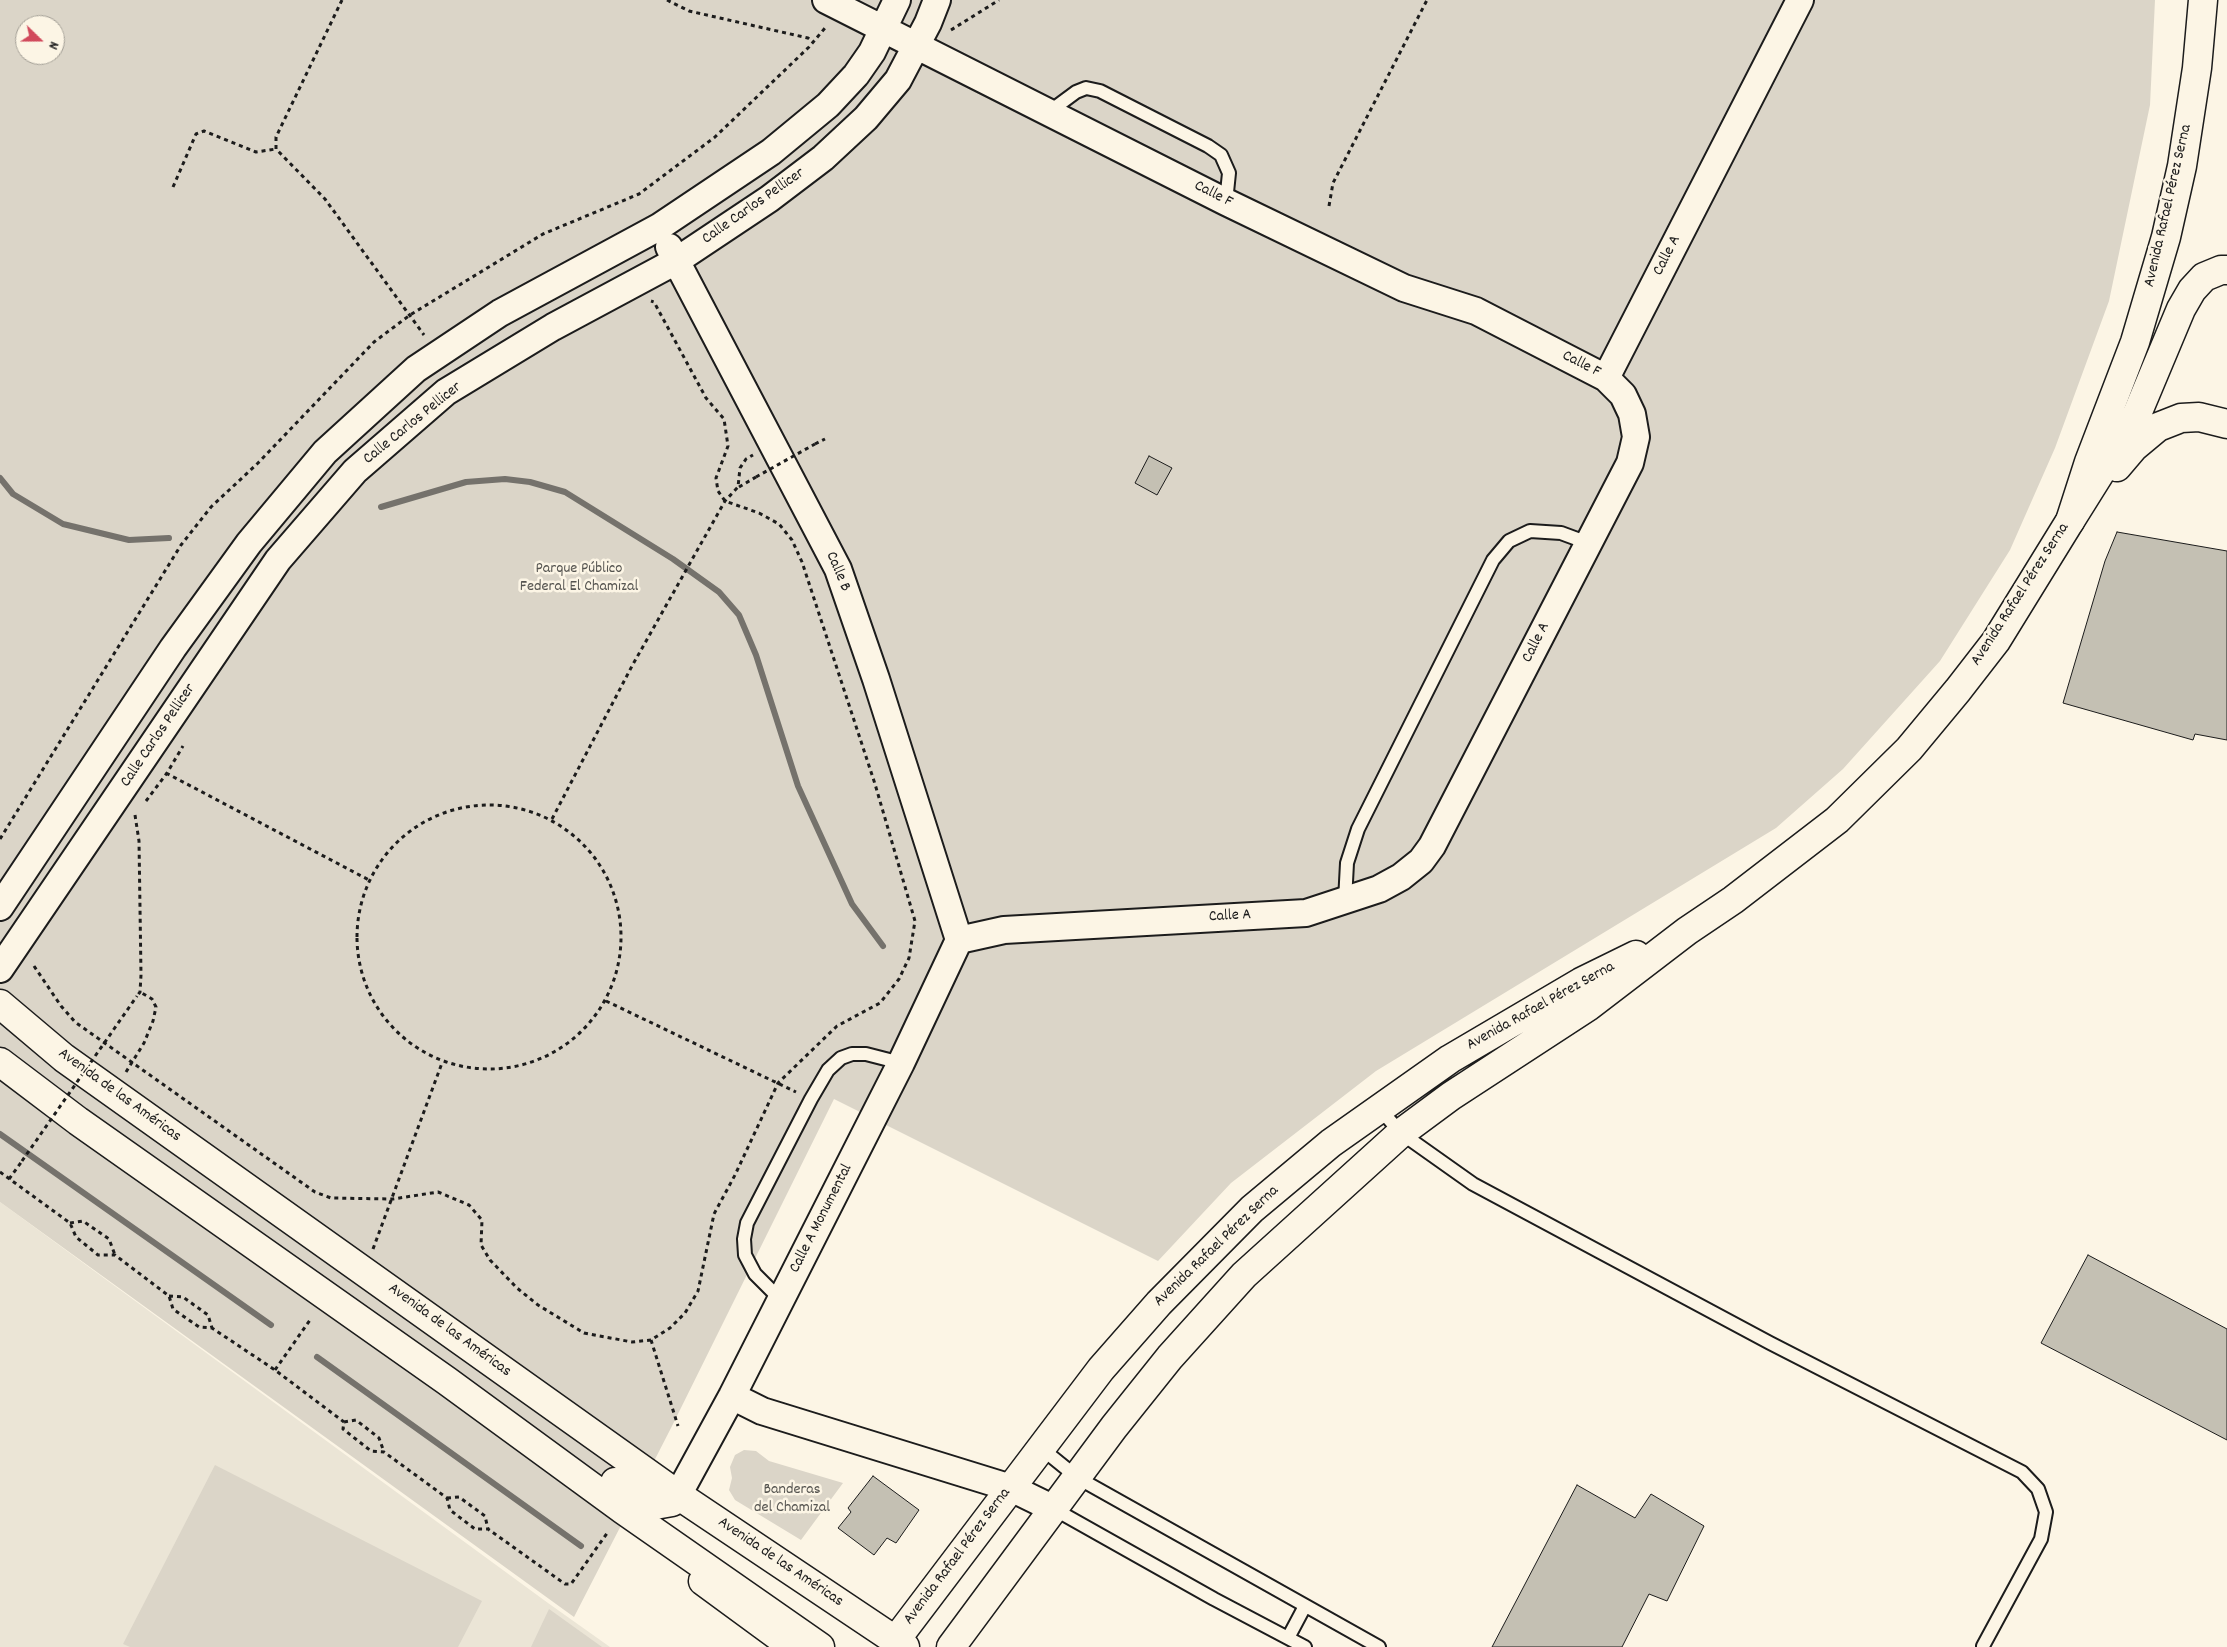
<!DOCTYPE html>
<meta charset="utf-8">
<style>
body{margin:0}
#map{position:relative;width:2227px;height:1647px;overflow:hidden;background:#fcf5e5;font-family:Dekko,sans-serif}
canvas{display:block}
.north{position:absolute;left:15px;top:15px;width:50px;height:50px;box-sizing:border-box;background:#fcf5e5;border:1px solid #a29e95;border-radius:50%;rotate:112deg;font-size:14px;font-weight:700;line-height:20px;text-align:center;color:#1c1c1c}
.north::after{content:'';display:block;margin:auto;width:18px;height:22px;background:#d1495b;clip-path:polygon(50% 0,100% 100%,50% 72%,0 100%)}
</style>
<div id="map">
<canvas width="2227" height="1647"></canvas>
<div class="north">N</div>
</div>
<script>
const ctx = document.querySelector('canvas').getContext('2d');
ctx.lineJoin = 'round';
function fill(path, color) { ctx.fillStyle = color; ctx.fill(path, 'evenodd'); }
const poly = rows => new Path2D(rows.map(r => 'M' + r).join(''));
function trace(path, color, width, dash) { ctx.strokeStyle = color; ctx.lineWidth = width; ctx.lineCap = dash ? 'butt' : 'round'; ctx.setLineDash(dash || []); ctx.stroke(path); }
function label(font, color, halo, rows, align = 'center') {
  ctx.font = font + ' Dekko,sans-serif'; ctx.lineWidth = 5; ctx.setLineDash([]); ctx.textBaseline = 'middle'; ctx.strokeStyle = halo; ctx.fillStyle = color; for (const [text, x, y, turn = 0] of rows) {
    ctx.save(); ctx.translate(x, y); ctx.rotate((+turn || 0) * Math.PI / 180); ctx.textAlign = isNaN(turn) ? turn : align; if (halo) ctx.strokeText(text, 0, 0); ctx.fillText(text, 0, 0); ctx.restore();
  }
}
fill(poly([
 [0,1202,548,1603,610,1647,0,1647]
]), '#ebe5d6');
fill(poly([
 [0,0,2155,0,2150,105,2109,301,2055,448,2010,550,1940,661,1843,769,1776,828,1376,1071,1231,1183,1158,1261,834,1099,671,1428,574,1617,0,1202],
 [25,25,55,25,55,55,25,55],
 [744,1450,756,1451,769,1461,843,1483,801,1540,735,1500,729,1490,732,1478,730,1467,735,1455],
 [215,1465,482,1601,458,1647,130,1647,123,1644],
 [549,1609,602,1647,531,1647]
]), '#dbd5c8');
trace(poly([
 [0,478,13,494,63,524,129,540,169,538],
 [381,507,466,482,505,479,530,482,565,492,673,559,719,592,739,615,756,655,798,786,852,904,883,946],
 [0,1134,271,1325],
 [317,1357,581,1546]
]), '#75726c', 6);
const building = poly([
 [1149,456,1172,468,1157,495,1135,483,1149,456],
 [2117,532,2227,551,2227,740,2195,734,2193,740,2063,703,2105,561,2117,532],
 [2088,1255,2227,1329,2227,1440,2041,1343,2088,1255],
 [873,1476,919,1510,896,1543,887,1538,874,1555,838,1528,851,1512,848,1508,873,1476],
 [1577,1485,1635,1518,1651,1494,1704,1526,1667,1601,1649,1594,1622,1647,1492,1647,1577,1485]
]);
fill(building, '#c4c0b3');
trace(building, '#1c1c1c', 1);
const service = poly([
 [1049,112,1076,92,1086,88,1100,91,1208,146,1221,155,1229,173,1226,202],
 [1345,901,1347,863,1358,829,1493,560,1509,541,1530,531,1561,533,1588,543],
 [1379,1108,1401,1133,1473,1184,1770,1343,2022,1472,2038,1489,2046,1512,2041,1539,1983,1646],
 [781,1300,755,1274,745,1255,744,1239,747,1223,811,1099,828,1070,841,1058,852,1054,866,1054,901,1063],
 [1041,1448,1078,1478,1379,1647],
 [1054,1509,1214,1599,1305,1647],
 [1288,1638,1305,1606]
]);
const minor = poly([
 [826,0,1226,202,1404,288,1476,311,1606,378,1623,395,1632,414,1636,437,1630,463,1432,846,1421,861,1401,877,1379,889,1306,913,1004,930,959,940],
 [669,247,838,569,876,679,959,940],
 [1606,378,1800,0],
 [0,907,173,648,249,543,325,452,416,369,500,313,659,227,771,152,828,105,856,75,872,52,897,0],
 [0,969,278,560,355,471,446,392,553,327,676,261,769,199,823,158,866,118,898,80,928,23,937,0],
 [732,1396,762,1411,1011,1488,1054,1509],
 [678,1495,732,1396,901,1063,959,940]
]);
const secondary = poly([
 [703,1581,793,1647],
 [895,1641,1101,1369,1159,1303,1252,1209,1331,1143,1450,1059,1581,982,1636,955],
 [951,1647,1114,1427,1170,1357,1244,1275,1401,1133,1451,1096,1589,1006,1687,931,1733,900,1837,820,1909,749,1958,690,1996,641,2070,521,2089,462,2135,342,2166,237,2182,166,2197,68,2203,0]
]);
const trunk = poly([
 [2117,467,2134,447,2158,427,2181,418,2199,417,2227,424],
 [2070,521,2137,414,2181,309,2192,290,2204,277,2221,270,2227,270],
 [0,1004,64,1058,678,1495,905,1647],
 [0,1062,78,1121,447,1381,622,1509,820,1647],
 [615,1482,641,1500,655,1505,672,1502,678,1495]
]);
trace(service, '#1c1c1c', 16);
trace(minor, '#1c1c1c', 30);
trace(secondary, '#1c1c1c', 31);
trace(trunk, '#1c1c1c', 31);
trace(poly([
 [342,0,276,137,276,149,325,199,424,335],
 [667,0,689,11,808,38,813,42],
 [951,30,999,0],
 [173,187,196,134,204,131,256,152,276,149],
 [1329,206,1333,183,1427,0],
 [815,444,825,439],
 [739,487,756,477],
 [166,773,369,880],
 [146,801,167,773,183,746],
 '357 937a132 132 0 1 1 264 0a132 132 0 1 1-264 0Z',
 [135,815,139,841,141,975,140,992,137,996],
 [552,819,632,666,725,501,738,487,740,468,746,459,753,455],
 [0,839,181,545,211,507,258,463,374,342,410,315,543,234,639,194,715,137,809,47,825,28],
 [34,966,61,1006,75,1022,315,1192,331,1198,393,1199,438,1192,469,1205,482,1220,481,1245,490,1260,517,1288,538,1305,584,1333,632,1342,651,1340,670,1328,685,1313,698,1291,714,1214,735,1175,778,1083,837,1026,880,1003,899,979,909,958,915,921,875,784,802,562,792,540,779,524,759,513,725,501,718,491,716,478,728,446,724,419,706,398,654,302,651,301],
 [606,1001,796,1092],
 [126,1072,144,1043,153,1021,156,1007,152,999,140,992],
 [0,1172,70,1223,76,1237,98,1255,115,1255,169,1296,173,1309,199,1327,212,1328,275,1370,344,1422,343,1429,371,1451,384,1452,447,1498,450,1510,475,1529,488,1529,565,1584,571,1584,608,1532],
 [9,1179,22,1161],
 [70,1223,83,1221,109,1239,115,1255],
 [373,1249,442,1063],
 [169,1296,183,1297,208,1315,212,1328],
 [651,1340,678,1426],
 [275,1370,310,1320],
 [344,1422,356,1420,379,1438,384,1452],
 [447,1498,459,1497,485,1516,488,1529]
]), '#1c1c1c', 3, [4, 4]);
trace(service, '#fcf5e5', 12);
trace(minor, '#fcf5e5', 26);
trace(secondary, '#fcf5e5', 28);
trace(trunk, '#fcf5e5', 28);
trace(poly([
 [756,477,815,444],
 [22,1161,137,996]
]), '#1c1c1c', 3, [4, 4]);
label('16px', '#1c1c1c', '#fcf5e5', [
 ["Calle F",1213,195,27],
 ["Avenida Rafael Pérez Serna",2169,206,-77],
 ["Calle Carlos Pellicer",754,207,-35],
 ["Calle A",1668,256,-63],
 ["Calle F",1581,365,27],
 ["Calle Carlos Pellicer",413,424,-39],
 ["Calle B",837,572,67],
 ["Avenida Rafael Pérez Serna",2021,595,-57],
 ["Calle A",1537,643,-63],
 ["Calle Carlos Pellicer",159,736,-56],
 ["Calle A",1230,917,-3],
 ["Avenida Rafael Pérez Serna",1541,1007,-29],
 ["Avenida de las Américas",119,1096,36],
 ["Calle A Monumental",822,1219,-63],
 ["Avenida Rafael Pérez Serna",1217,1247,-44],
 ["Avenida de las Américas",449,1331,36],
 ["Avenida Rafael Pérez Serna",958,1557,-53],
 ["Avenida de las Américas",780,1563,34]
]);
label('16px', '#555450', '#fcf5e5', [
 ["Parque Público",579,570],
 ["Federal El Chamizal",579,588],
 ["Banderas",792,1491],
 ["del Chamizal",792,1509]
]);
</script>
